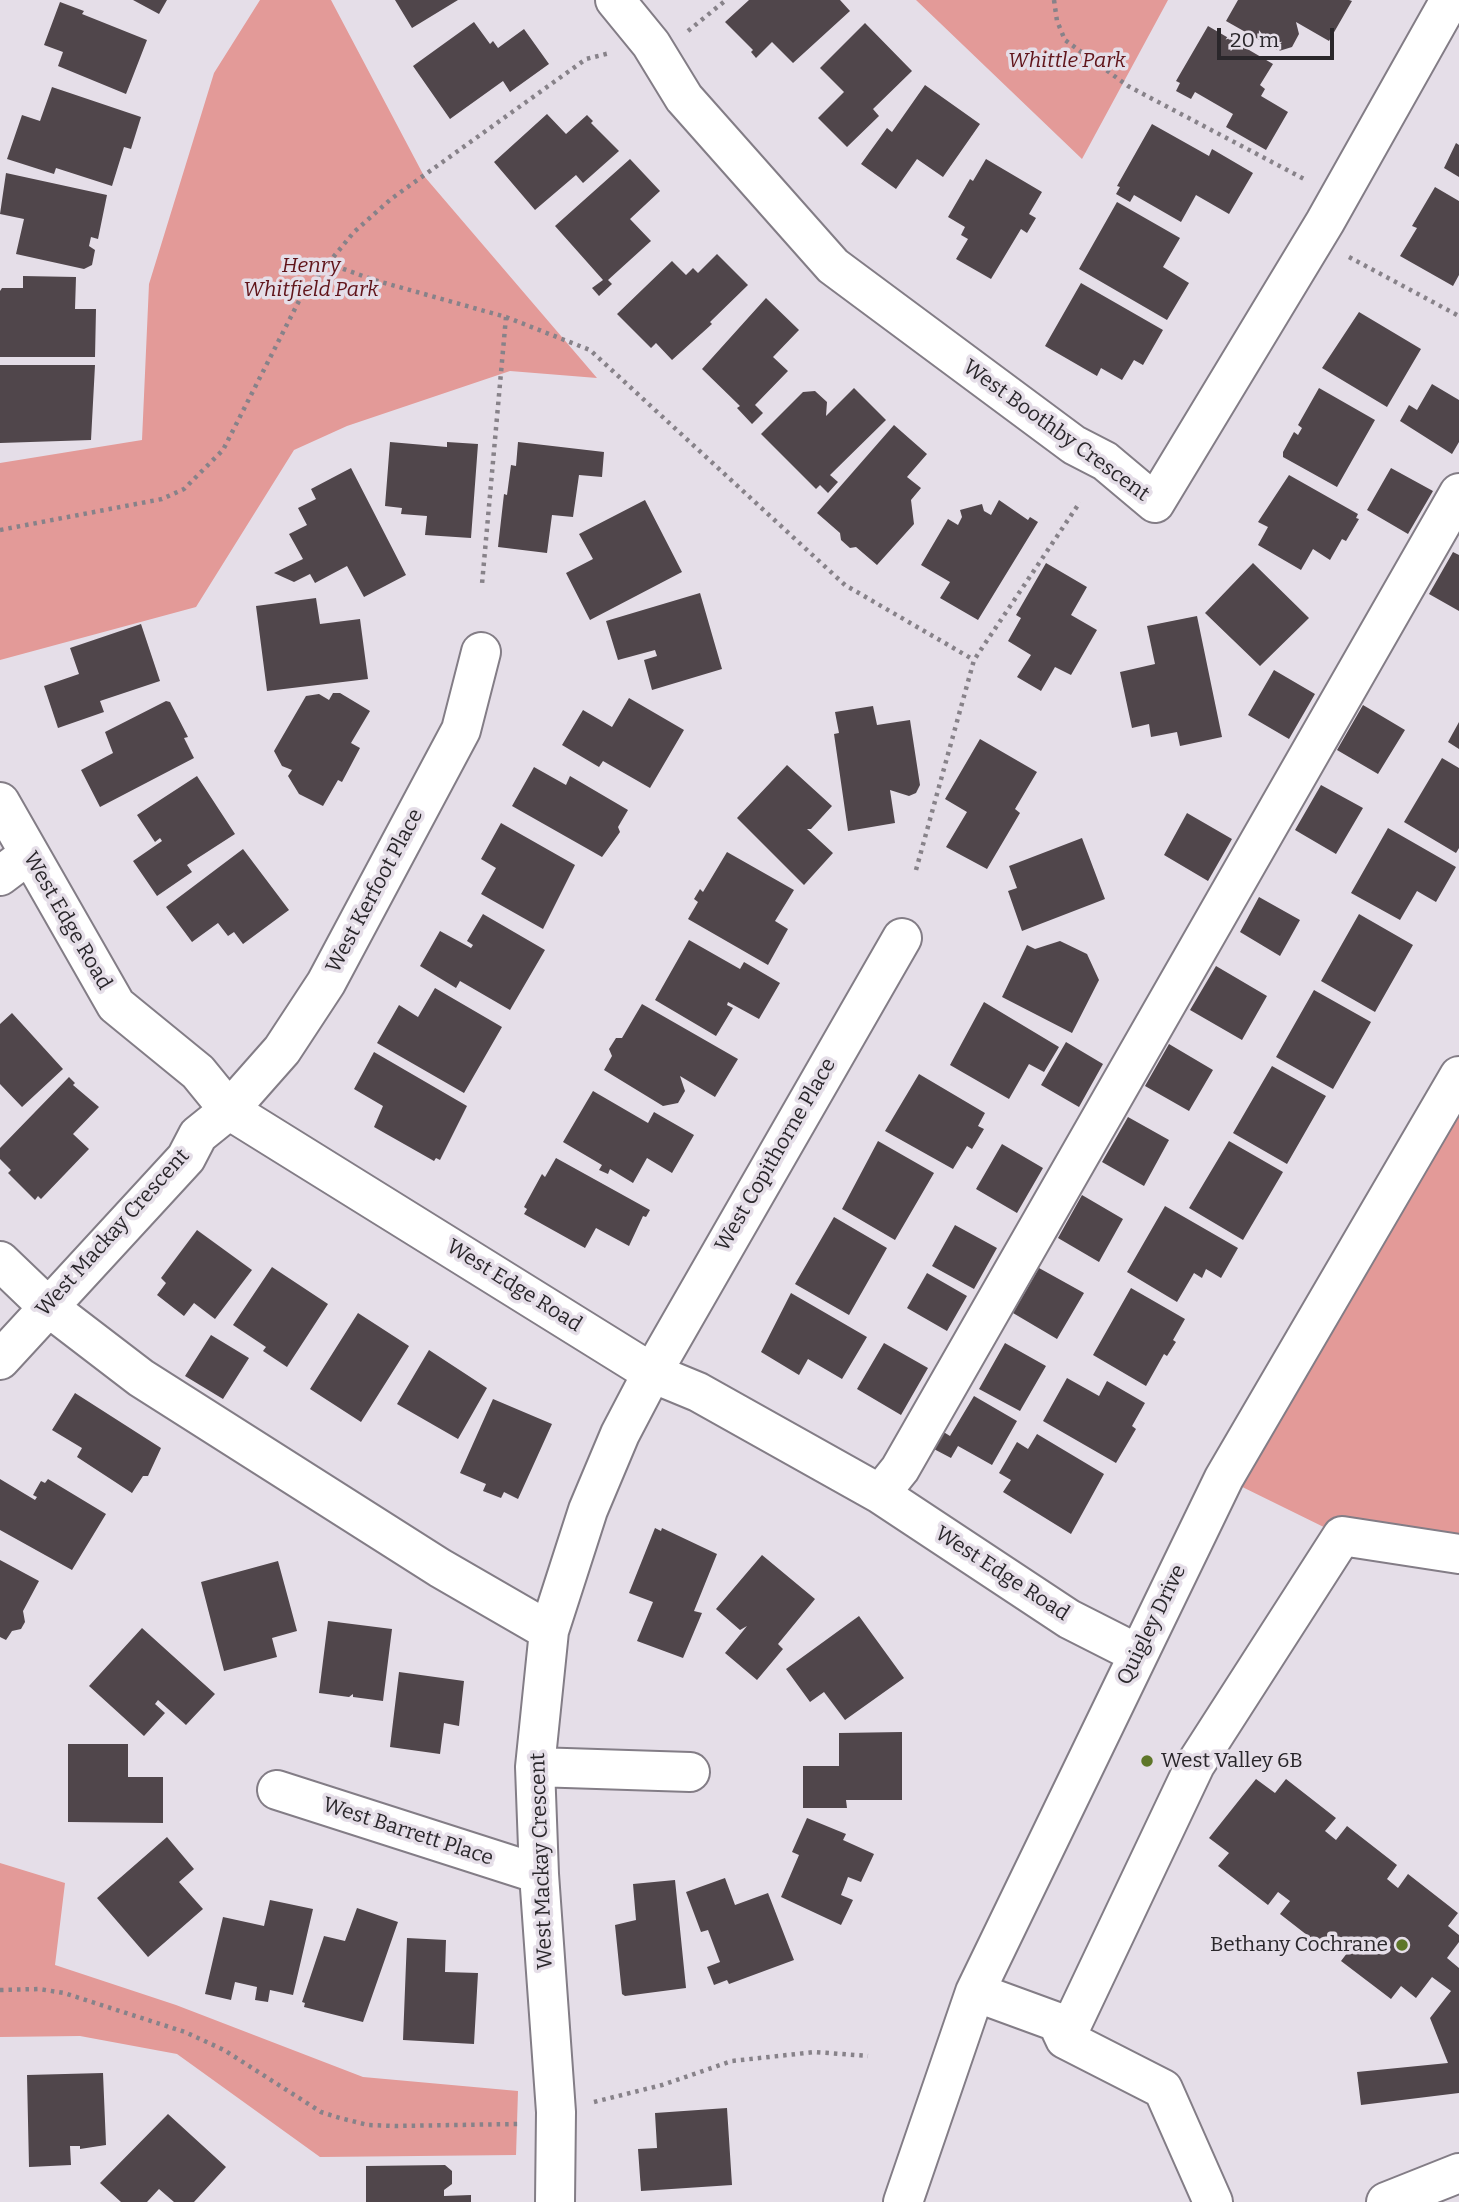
<!DOCTYPE html>
<style>
body{margin:0}
#map{position:relative;width:1459px;height:2202px;overflow:hidden;background:#e5dee8;font-family:Bitter,serif}
canvas{display:block}
.scale{position:absolute;left:1217px;top:28px;width:117px;height:32px;box-sizing:border-box;border:4px solid #2a272b;border-top:0;padding-left:9px;font-size:21px;line-height:24px;white-space:nowrap;color:#2a272b;-webkit-text-stroke:5px #e5dee8;paint-order:stroke}
</style>
<div id="map">
<canvas width="1459" height="2202"></canvas>
<div class="scale">20 m</div>
</div>
<script>
const ctx = document.querySelector('canvas').getContext('2d');
ctx.lineJoin = 'round';
function fill(path, color) { ctx.fillStyle = color; ctx.fill(path, 'evenodd'); }
const poly = rows => new Path2D(rows.map(r => 'M' + r).join(''));
function trace(path, color, width, dash) { ctx.strokeStyle = color; ctx.lineWidth = width; ctx.lineCap = dash ? 'butt' : 'round'; ctx.setLineDash(dash || []); ctx.stroke(path); }
function label(font, color, halo, rows, align = 'center') {
  ctx.font = font + ' Bitter,serif'; ctx.lineWidth = 7; ctx.setLineDash([]); ctx.textBaseline = 'middle'; ctx.strokeStyle = halo; ctx.fillStyle = color; for (const [text, x, y, turn = 0] of rows) {
    ctx.save(); ctx.translate(x, y); ctx.rotate((+turn || 0) * Math.PI / 180); ctx.textAlign = isNaN(turn) ? turn : align; if (halo) ctx.strokeText(text, 0, 0); ctx.fillText(text, 0, 0); ctx.restore();
  }
}
fill(poly([
 [260,0,331,0,424,176,597,378,510,371,347,426,294,450,196,607,0,660,0,463,142,440,149,284,214,73],
 [916,0,1168,0,1082,159],
 [1459,1076,1459,1554,1342,1536,1224,1478],
 [0,1863,65,1883,55,1965,176,2005,363,2077,518,2091,516,2155,320,2157,177,2054,80,2036,0,2037]
]), '#e39a98');
fill(poly([
 [133,0,167,0,159,14],
 [395,0,458,0,412,28],
 [749,0,840,0,850,11,793,63,772,42,756,58,751,52,753,50,725,22],
 [1238,0,1349,0,1352,1,1329,41,1296,22,1299,34,1292,47,1279,51,1226,21],
 [60,2,84,11,82,14,147,40,126,94,58,66,63,52,44,45],
 [474,22,490,44,493,41,498,48,524,29,549,64,510,92,503,81,450,119,413,66],
 [865,23,912,71,873,109,879,116,847,147,818,118,844,92,820,68],
 [1208,26,1273,64,1260,85,1265,89,1261,96,1288,112,1266,150,1226,127,1233,114,1195,92,1191,99,1176,91,1180,83,1176,81],
 [925,85,980,124,943,177,917,159,896,189,861,164,887,128,892,132],
 [52,87,141,117,131,149,124,147,112,186,56,168,54,174,7,159,22,115,40,121],
 [547,114,566,134,587,115,593,121,591,123,619,151,583,183,576,175,535,210,494,162],
 [1152,124,1209,156,1212,149,1253,173,1229,214,1196,195,1181,222,1134,195,1130,202,1116,194,1120,187,1117,186],
 [1456,143,1459,145,1459,177,1444,168],
 [630,159,660,191,630,219,651,241,608,280,612,284,599,296,592,288,603,280,555,226],
 [986,159,1042,192,1029,214,1036,218,1027,233,1021,229,991,279,956,259,968,239,961,235,965,227,948,217,970,179,973,181],
 [6,173,107,195,98,239,91,237,89,246,95,250,92,265,84,269,16,254,24,219,0,214],
 [1435,187,1459,201,1459,275,1453,286,1400,256,1417,228,1412,226],
 [1117,202,1180,238,1163,267,1189,283,1167,320,1079,269],
 [717,254,748,285,710,322,712,324,672,360,656,343,651,348,617,314,672,261,686,275,693,268,698,273],
 [23,276,76,277,75,309,96,309,95,357,0,357,0,291,2,288,23,288],
 [1081,283,1163,330,1143,365,1134,360,1122,380,1101,368,1097,376,1045,346],
 [766,298,799,330,773,357,788,371,755,405,763,413,752,424,737,408,740,406,702,369],
 [1359,312,1421,349,1387,407,1322,368],
 [0,365,95,365,91,440,0,443],
 [1432,384,1459,400,1459,442,1452,454,1400,421,1409,405,1417,410],
 [854,388,886,420,830,475,838,482,828,493,820,485,816,489,761,434,803,392,815,391,827,402,826,416],
 [1319,388,1375,420,1337,487,1283,457,1283,452,1294,432,1298,435,1302,428,1298,425],
 [894,425,927,454,907,477,921,488,911,500,914,524,877,565,856,547,850,548,841,540,840,533,817,513],
 [390,442,447,447,447,442,478,444,471,538,425,535,427,516,401,514,402,508,385,506],
 [518,442,604,452,602,477,579,475,573,517,552,515,547,553,498,547,504,494,507,495,511,465,516,466],
 [351,468,406,575,364,597,347,566,315,583,310,574,294,582,274,573,303,559,289,534,307,525,298,508,316,499,311,489],
 [1391,468,1433,491,1408,534,1367,510],
 [1289,475,1358,514,1356,518,1359,519,1346,541,1342,539,1330,560,1313,549,1301,570,1258,545,1268,527,1258,522],
 [645,500,682,572,590,620,566,573,593,559,579,534],
 [999,500,1028,520,1030,517,1038,522,978,620,940,598,950,582,921,565,948,519,958,525,962,517,960,510,982,504,984,511,991,515],
 [1453,552,1459,555,1459,611,1429,594],
 [1046,563,1087,587,1071,615,1097,630,1071,675,1055,667,1041,691,1017,677,1031,655,1008,641,1021,618,1016,615],
 [1253,563,1309,618,1260,666,1205,613],
 [700,593,722,669,652,690,644,660,657,656,655,650,618,660,606,621],
 [316,598,320,624,360,619,368,679,267,691,256,606],
 [1197,616,1222,737,1180,746,1177,732,1151,737,1149,724,1132,728,1120,672,1155,664,1147,626],
 [141,624,160,681,100,701,104,712,58,728,44,686,79,674,70,648],
 [1274,670,1315,694,1289,739,1248,715],
 [333,693,340,693,370,711,351,743,360,748,342,782,338,780,323,806,299,794,288,776,292,770,282,766,274,751,306,696,319,694,329,700],
 [629,698,684,730,650,788,603,761,599,767,562,745,583,710,612,727],
 [166,701,170,702,188,737,184,738,194,758,100,807,81,770,113,753,105,732],
 [1363,705,1405,730,1378,774,1337,750],
 [873,706,877,725,910,720,920,785,916,793,909,796,890,790,895,823,848,831,834,734,839,733,835,712],
 [1459,722,1459,749,1448,742],
 [980,739,1037,772,1015,809,1020,813,987,869,946,847,967,812,945,799],
 [1442,758,1459,768,1459,848,1456,853,1404,822],
 [787,765,832,806,811,829,807,829,833,853,804,885,737,818],
 [534,767,566,785,570,776,628,810,618,827,620,832,602,857,512,806],
 [197,776,235,834,187,865,192,872,157,896,133,861,162,841,160,838,155,842,137,815],
 [1321,785,1363,808,1336,854,1295,830],
 [1187,813,1232,839,1208,881,1164,855],
 [501,823,575,865,543,929,481,894,496,868,481,859],
 [1388,828,1456,867,1436,902,1417,891,1400,920,1351,893],
 [1082,838,1105,899,1022,931,1008,891,1017,888,1009,866],
 [243,849,289,910,243,944,234,932,228,936,218,923,192,942,166,907],
 [727,852,794,890,775,921,788,929,768,965,688,919,698,902,694,899,700,889,703,892],
 [1259,897,1300,920,1280,956,1240,932],
 [483,914,545,950,510,1010,460,981,456,988,420,966,440,931,471,948,473,945,467,941],
 [1359,914,1413,945,1375,1012,1321,981],
 [689,940,740,969,744,962,780,983,759,1019,728,1002,727,1005,733,1008,716,1036,655,1000],
 [1060,941,1087,954,1099,980,1072,1033,1002,997,1027,945,1035,949],
 [1216,966,1267,996,1242,1040,1190,1010],
 [435,988,502,1027,464,1093,377,1043,399,1005,418,1017],
 [1314,990,1371,1022,1333,1089,1276,1057],
 [984,1002,1059,1047,1044,1072,1029,1064,1009,1099,950,1065],
 [642,1004,738,1059,715,1097,680,1076,685,1091,678,1103,663,1106,604,1070,612,1056,609,1049,616,1038,622,1038],
 [12,1013,63,1069,22,1107,0,1084,0,1024],
 [1066,1042,1103,1064,1079,1107,1041,1085],
 [1169,1044,1213,1070,1189,1111,1145,1086],
 [374,1052,467,1106,440,1160,436,1158,434,1161,374,1127,383,1106,354,1089],
 [1272,1066,1326,1096,1287,1164,1233,1133],
 [919,1074,985,1113,978,1126,984,1129,972,1149,967,1146,953,1169,885,1131],
 [69,1077,75,1083,73,1085,99,1107,73,1134,89,1149,41,1199,38,1196,35,1200,8,1173,11,1170,0,1159,0,1148],
 [593,1091,648,1123,654,1112,694,1135,672,1173,647,1158,633,1183,610,1169,608,1174,599,1170,602,1165,563,1142],
 [1128,1117,1169,1140,1144,1186,1102,1162],
 [878,1141,934,1173,895,1240,842,1209],
 [1229,1141,1283,1172,1243,1240,1189,1208],
 [1002,1144,1043,1168,1017,1213,976,1189],
 [556,1158,650,1210,646,1217,643,1216,629,1246,596,1228,585,1248,524,1214,527,1209,524,1207,542,1174,545,1177],
 [1082,1195,1123,1219,1099,1262,1058,1238],
 [1165,1206,1238,1248,1221,1278,1206,1269,1202,1278,1194,1273,1177,1302,1127,1272],
 [834,1217,887,1248,849,1315,795,1284],
 [955,1225,997,1248,974,1289,932,1266],
 [197,1230,252,1270,215,1319,194,1303,184,1316,157,1295,166,1283,161,1278],
 [272,1267,328,1304,287,1367,263,1351,266,1347,233,1325],
 [1039,1268,1084,1293,1057,1339,1013,1313],
 [927,1273,967,1296,947,1331,907,1308],
 [1131,1288,1185,1319,1173,1340,1176,1342,1167,1356,1164,1354,1146,1386,1093,1355],
 [791,1293,867,1337,842,1379,808,1359,799,1375,761,1352],
 [358,1313,409,1346,361,1422,310,1389],
 [211,1335,249,1358,223,1399,185,1376],
 [884,1343,928,1368,901,1415,857,1389],
 [1005,1343,1046,1366,1020,1411,979,1389],
 [429,1350,487,1388,458,1439,397,1404],
 [1067,1378,1099,1396,1107,1381,1145,1403,1132,1426,1136,1429,1116,1463,1043,1421],
 [75,1393,161,1448,148,1476,143,1476,132,1493,77,1457,82,1448,52,1430],
 [974,1396,1017,1421,992,1465,958,1446,951,1458,932,1448,942,1431,950,1436],
 [493,1399,552,1424,518,1499,504,1492,501,1498,483,1491,486,1484,460,1473],
 [1037,1434,1104,1474,1071,1534,1003,1492,1011,1480,999,1473,1017,1442,1028,1449],
 [0,1479,35,1500,37,1497,33,1495,41,1481,45,1483,48,1479,106,1514,72,1570,0,1530],
 [655,1528,661,1531,662,1528,717,1554,694,1611,702,1613,683,1658,637,1641,653,1602,629,1593],
 [762,1555,815,1599,778,1644,783,1649,757,1680,725,1653,747,1626,740,1630,716,1609],
 [0,1560,39,1581,23,1611,25,1622,21,1629,12,1631,6,1640,0,1637],
 [278,1561,297,1631,272,1638,277,1657,224,1671,201,1582],
 [859,1616,904,1678,845,1720,824,1692,810,1702,786,1669],
 [328,1621,392,1629,383,1701,353,1697,353,1694,349,1697,319,1693],
 [142,1628,215,1694,186,1725,158,1700,155,1704,165,1713,144,1736,89,1686],
 [399,1672,464,1681,459,1726,444,1723,440,1754,390,1747],
 [902,1732,902,1800,846,1800,847,1808,803,1808,803,1766,839,1766,839,1733],
 [68,1744,128,1744,128,1777,163,1777,163,1823,68,1822],
 [1256,1779,1275,1793,1286,1779,1336,1818,1325,1831,1336,1840,1347,1826,1397,1865,1387,1879,1398,1888,1408,1874,1458,1913,1448,1926,1459,1935,1459,1942,1447,1958,1459,1968,1459,2093,1361,2105,1357,2072,1448,2063,1430,2018,1451,1991,1432,1977,1416,1998,1401,1986,1391,1999,1341,1961,1351,1948,1340,1940,1330,1953,1280,1914,1290,1901,1278,1892,1268,1905,1218,1866,1229,1853,1209,1838],
 [807,1818,846,1834,843,1840,874,1854,861,1882,848,1877,841,1895,853,1900,841,1925,781,1897,799,1855,792,1852],
 [167,1837,194,1869,179,1882,203,1909,148,1957,97,1898],
 [725,1878,735,1905,768,1893,794,1960,729,1984,727,1980,714,1985,707,1967,720,1962,708,1930,701,1932,686,1892],
 [675,1880,686,1988,625,1996,622,1994,615,1925,636,1920,633,1884],
 [270,1900,313,1909,293,1995,270,1990,268,2002,255,2000,257,1987,235,1982,231,2000,205,1994,223,1917,264,1926],
 [357,1908,398,1922,363,2022,304,2007,305,2003,302,2002,324,1936,345,1941],
 [407,1938,446,1940,445,1972,478,1973,474,2044,403,2040],
 [103,2073,106,2145,80,2149,80,2146,70,2146,71,2165,29,2167,27,2075],
 [727,2108,732,2185,641,2191,638,2149,657,2148,655,2113],
 [168,2114,226,2167,194,2202,174,2202,159,2189,147,2202,121,2202,100,2183],
 [445,2165,452,2171,452,2184,444,2190,444,2196,471,2195,471,2202,366,2202,366,2166]
]), '#50464b');
const minor = poly([
 [615,0,651,44,684,98,833,266,1074,445,1105,461,1155,503,1325,222,1450,0],
 [0,802,116,1005,198,1072,229,1110,652,1373,698,1392,880,1494,1069,1619,1138,1654],
 [0,876,28,855],
 [0,1261,47,1306,141,1378,440,1568,549,1631],
 [0,1360,186,1158,198,1135,229,1110,282,1050,326,983,461,730,481,652],
 [880,1494,900,1469,1459,493],
 [535,1767,690,1772],
 [277,1790,539,1874],
 [975,1992,1057,2022,1065,2039,1163,2089,1213,2202],
 [1065,2039,1195,1765,1342,1536,1459,1554],
 [555,2202,556,2112,539,1874,535,1767,549,1631,588,1510,620,1434,652,1373,902,938],
 [903,2202,975,1992,1224,1478,1459,1076],
 [1386,2202,1459,2173]
]);
trace(minor, '#837d86', 42);
trace(poly([
 [1054,0,1057,21,1065,40,1128,86,1306,180],
 [688,31,726,0],
 [1349,257,1459,316],
 [327,263,374,280,506,317,482,584],
 [506,317,590,350,845,585,974,660],
 [0,530,162,499,184,489,223,450,302,295,354,232,391,199,586,59,610,53],
 [916,870,974,660,1080,502],
 [0,1990,39,1989,64,1993,185,2032,224,2050,321,2112,340,2118,368,2125,395,2126,518,2124],
 [594,2102,662,2085,732,2061,815,2052,868,2056]
]), '#878289', 4.5, [3.5, 5]);
trace(minor, '#fff', 38);
for (const [x, y, r, color] of [
 [1147,1761,7,"#5e7629"],
 [1402,1945,7,"#5e7629"]
]) { const dot = new Path2D(); dot.arc(x, y, r, 0, 2 * Math.PI); ctx.fillStyle = color; ctx.fill(dot); trace(dot, '#e5dee8', 2.5); }
label('italic 21px', '#60141a', '#e5dee8', [
 ["Whittle Park",1067,61],
 ["Henry",311,266],
 ["Whitfield Park",311,290]
]);
label('21px', '#2a272b', '#e5dee8', [
 ["West Boothby Crescent",1056,431,36],
 ["West Kerfoot Place",375,891,-62],
 ["West Edge Road",67,921,60],
 ["West Copithorne Place",776,1155,-60],
 ["West Mackay Crescent",113,1233,-48],
 ["West Edge Road",514,1286,32],
 ["West Edge Road",1002,1574,33],
 ["Quigley Drive",1152,1625,-64],
 ["West Barrett Place",408,1832,18],
 ["West Mackay Crescent",542,1861,-92]
]);
label('21px', '#2a272b', '#e5dee8', [
 ["West Valley 6B",1161,1761],
 ["Bethany Cochrane",1388,1945,"right"]
], 'left');
</script>
